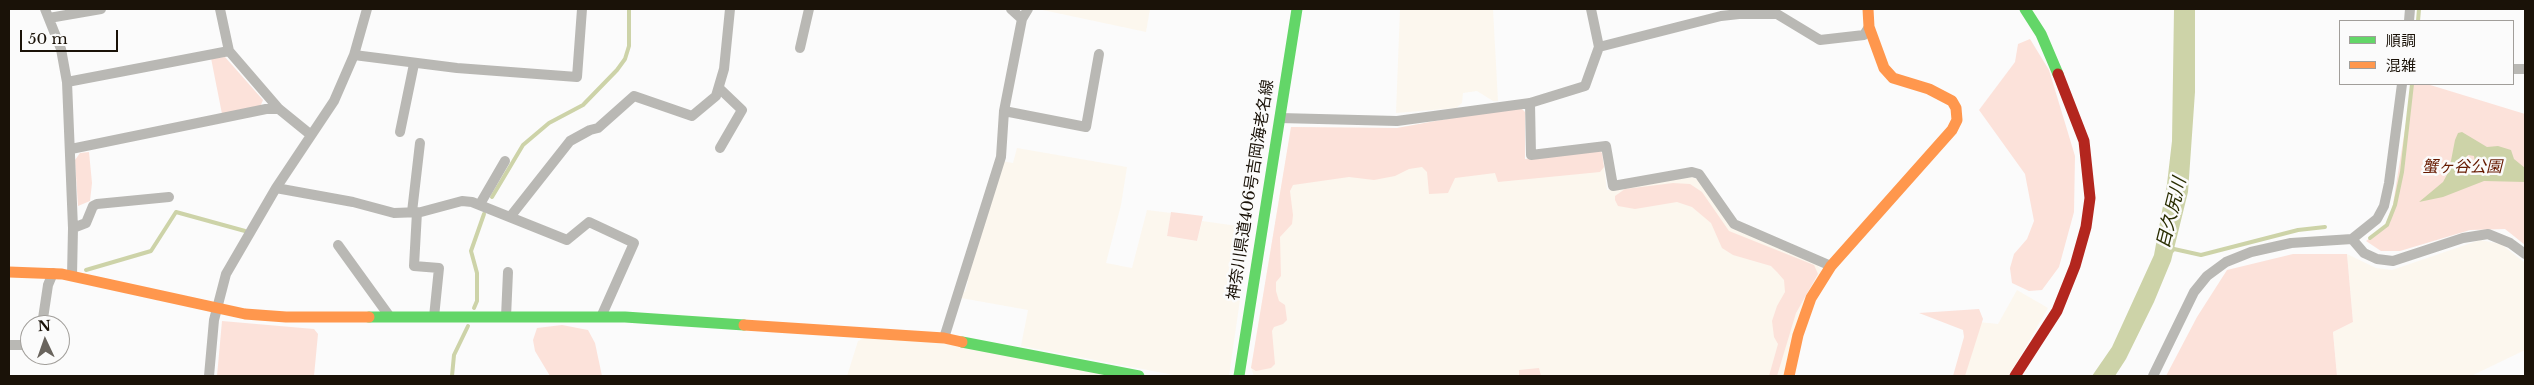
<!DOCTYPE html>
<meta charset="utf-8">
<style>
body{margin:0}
#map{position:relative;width:2534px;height:385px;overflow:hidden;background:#fbfbfb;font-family:"Libre Baskerville","Noto Sans JP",serif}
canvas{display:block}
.frame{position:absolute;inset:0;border:10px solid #1a1208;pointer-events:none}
.legend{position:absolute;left:2339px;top:20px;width:175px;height:65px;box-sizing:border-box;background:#fbfbfb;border:1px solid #a19e9a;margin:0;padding:6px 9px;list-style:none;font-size:15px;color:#1a1208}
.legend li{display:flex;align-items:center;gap:10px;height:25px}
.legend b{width:25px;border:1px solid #a19e9a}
.north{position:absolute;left:20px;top:315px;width:50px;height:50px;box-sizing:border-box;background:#fbfbfb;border:1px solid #a19e9a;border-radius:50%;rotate:357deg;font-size:14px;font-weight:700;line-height:20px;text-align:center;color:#1a1208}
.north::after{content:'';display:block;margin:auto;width:18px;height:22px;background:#69645d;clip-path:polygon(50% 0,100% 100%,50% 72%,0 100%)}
.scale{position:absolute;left:20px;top:30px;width:98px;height:22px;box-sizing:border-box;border:2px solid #1a1208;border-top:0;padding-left:6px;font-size:15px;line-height:18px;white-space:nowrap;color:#1a1208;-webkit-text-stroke:4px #fbfbfb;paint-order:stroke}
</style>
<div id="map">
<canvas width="2534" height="385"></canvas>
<div class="frame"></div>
<ul class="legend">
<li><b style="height:6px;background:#63d668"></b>順調</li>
<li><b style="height:6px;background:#ff974d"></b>混雑</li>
</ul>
<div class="north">N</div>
<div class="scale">50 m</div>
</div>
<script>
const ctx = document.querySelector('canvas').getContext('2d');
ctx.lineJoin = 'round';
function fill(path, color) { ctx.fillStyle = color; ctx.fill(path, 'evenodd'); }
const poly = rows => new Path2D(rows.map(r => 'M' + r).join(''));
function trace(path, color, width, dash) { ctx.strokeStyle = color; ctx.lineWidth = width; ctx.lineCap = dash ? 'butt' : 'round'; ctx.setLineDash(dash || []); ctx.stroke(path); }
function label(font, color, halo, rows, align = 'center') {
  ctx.font = font + ' "Libre Baskerville","Noto Sans JP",serif'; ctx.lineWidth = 5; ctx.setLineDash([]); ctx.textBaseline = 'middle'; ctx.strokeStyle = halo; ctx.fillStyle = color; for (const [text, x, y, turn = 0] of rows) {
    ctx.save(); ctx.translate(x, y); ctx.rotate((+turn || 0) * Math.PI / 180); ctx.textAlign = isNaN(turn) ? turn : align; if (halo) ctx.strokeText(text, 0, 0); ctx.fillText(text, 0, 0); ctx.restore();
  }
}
fill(poly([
 [1038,9,1150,9,1146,32],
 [1400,9,1493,9,1498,101,1493,101,1477,91,1463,93,1462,103,1456,108,1396,113],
 [1519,106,1525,112,1525,159,1599,150,1602,153,1607,190,1692,177,1700,180,1731,228,1816,262,1822,272,1785,376,1254,376,1251,368,1291,127,1397,128],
 [1017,148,1127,167,1121,205,1106,263,1132,268,1147,210,1171,213,1167,236,1197,241,1202,221,1252,228,1247,251,1242,253,1239,274,1243,279,1229,376,1179,376,1021,346,1028,310,961,298,963,291,965,292,968,281,966,281,1002,161,1013,163],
 [2480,240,2501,244,2525,263,2525,350,2471,376,2337,376,2333,332,2353,322,2347,254,2376,268,2392,270],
 [2017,290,2048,308,2015,365,2008,376,1965,376,1979,322,1998,324],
 [865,338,945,342,1114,376,847,376,858,341]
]), '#fcf7ee');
fill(poly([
 [2030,39,2049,70,2075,156,2074,212,2059,267,2042,290,2029,291,2012,283,2010,268,2014,254,2027,239,2034,221,2025,174,1979,110,2015,62,2018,44],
 [225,57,263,100,260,107,222,114,211,58],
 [2427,84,2525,114,2525,245,2505,229,2470,230,2400,251,2381,251,2366,241,2390,223,2412,85],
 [1519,106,1525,112,1525,159,1599,150,1602,153,1604,167,1600,172,1498,182,1495,173,1455,178,1448,193,1429,194,1427,172,1422,167,1409,169,1395,176,1374,180,1349,177,1293,185,1290,191,1293,215,1292,224,1280,237,1281,276,1276,282,1276,291,1279,301,1285,305,1287,320,1283,324,1274,327,1272,331,1275,364,1271,368,1256,371,1251,368,1291,127,1397,128],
 [89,152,92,183,90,201,78,206,75,160,80,153],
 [1673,183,1690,184,1702,192,1729,231,1814,265,1818,274,1796,313,1777,376,1769,376,1778,344,1774,337,1772,321,1777,306,1785,292,1784,280,1777,272,1771,266,1733,255,1722,248,1711,223,1692,207,1677,202,1635,209,1618,206,1615,200,1615,196,1625,189],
 [1171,212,1203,216,1197,241,1167,236],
 [2293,254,2347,254,2353,322,2333,332,2337,376,2166,376,2197,317,2227,270],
 [1979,309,1983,319,1965,376,1953,376,1964,337,1963,330,1919,313],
 [222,321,314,329,318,334,314,376,217,376],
 [562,325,588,330,595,343,602,376,550,376,535,351,533,340,537,328],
 [1539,368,1541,376,1519,376,1519,370]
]), '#fce2da');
fill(poly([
 [2174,9,2195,9,2195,92,2188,192,2171,261,2154,302,2126,359,2115,376,2092,376,2112,347,2154,255,2167,184,2172,141],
 [2462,132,2487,147,2498,146,2511,150,2514,159,2525,168,2525,182,2484,181,2443,197,2419,202,2443,182,2449,171,2455,140,2458,133],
 [2468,155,2474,156,2475,163,2472,172,2465,175,2460,173,2460,167]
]), '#cdd3a8');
trace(poly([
 [2418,21,2419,9],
 [492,197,523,145,549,123,583,105,617,70,625,59,629,46,629,9],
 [2370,238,2387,225,2395,205,2402,172,2412,84],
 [2172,251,2174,249,2201,255,2298,230,2325,227],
 [86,270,151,251,176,212,245,231],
 [474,308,477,301,477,273,471,251,484,214],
 [452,376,454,355,468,326]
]), '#cdd3a8', 4);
trace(poly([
 [45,9,61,49,67,82,73,228,72,276],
 [220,9,229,51,279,109,311,135],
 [1011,9,1022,19],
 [49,18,101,9],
 [2409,21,2410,9],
 [1599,47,1721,16,1739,14,1777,14,1820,40,1864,35,1869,27],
 [800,48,809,9],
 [354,55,457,68,577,77,582,9],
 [2513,69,2525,69],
 [67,82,229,51],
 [719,88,742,110,720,148],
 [1530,103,1531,155,1606,146,1613,186,1692,172,1699,174,1734,224,1831,266],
 [1004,111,1086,127,1099,54],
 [1280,118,1397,121,1530,103,1585,86,1599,47,1591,9],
 [400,132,414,64],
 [71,149,266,109,279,109],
 [276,188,353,202,394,213,421,212,462,201,472,202,567,240,589,222,634,243,601,317],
 [480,204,505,161],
 [412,212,420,143],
 [417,212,414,266,439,268,434,317],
 [510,217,570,141,590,130,598,128,634,96,692,116,716,96,724,69,730,9],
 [73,228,86,223,93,206,97,204,169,197],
 [2352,239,2364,253,2377,259,2393,261,2463,238,2488,234,2510,243,2525,254],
 [338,245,390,317],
 [506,317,508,272],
 [42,325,48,285,53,273],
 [944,338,1001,157,1004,111,1022,19,1028,9],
 [9,345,30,345],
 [209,376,214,320,226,274,276,188,334,101,354,55,367,9],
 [2153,376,2194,292,2207,276,2226,262,2251,252,2291,243,2352,239,2377,219,2384,206,2389,183,2402,84]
]), '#b9b8b4', 10);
trace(poly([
 [2025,9,2041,34,2058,74],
 [369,317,625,317,744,325],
 [962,342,1139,376],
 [1239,376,1297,9]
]), '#63d668', 11);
trace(poly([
 [9,272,62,274,245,314,286,317,369,317],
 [744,325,944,338,962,342],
 [1789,376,1798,335,1811,298,1831,266,1952,130,1957,120,1956,108,1952,101,1929,89,1893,78,1884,68,1869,27,1868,9]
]), '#ff974d', 11);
trace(poly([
 [2015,376,2057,311,2075,266,2086,227,2090,198,2084,141,2058,74]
]), '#b3261e', 11);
label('italic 16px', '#661a00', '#fbfbfb', [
 ["蟹ヶ谷公園",2462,167]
]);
label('16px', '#1a1208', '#fbfbfb', [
 ["神奈川県道406号吉岡海老名線",1251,190,-81]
]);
label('italic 18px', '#292d00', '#fbfbfb', [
 ["目久尻川",2172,213,-76]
]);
</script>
